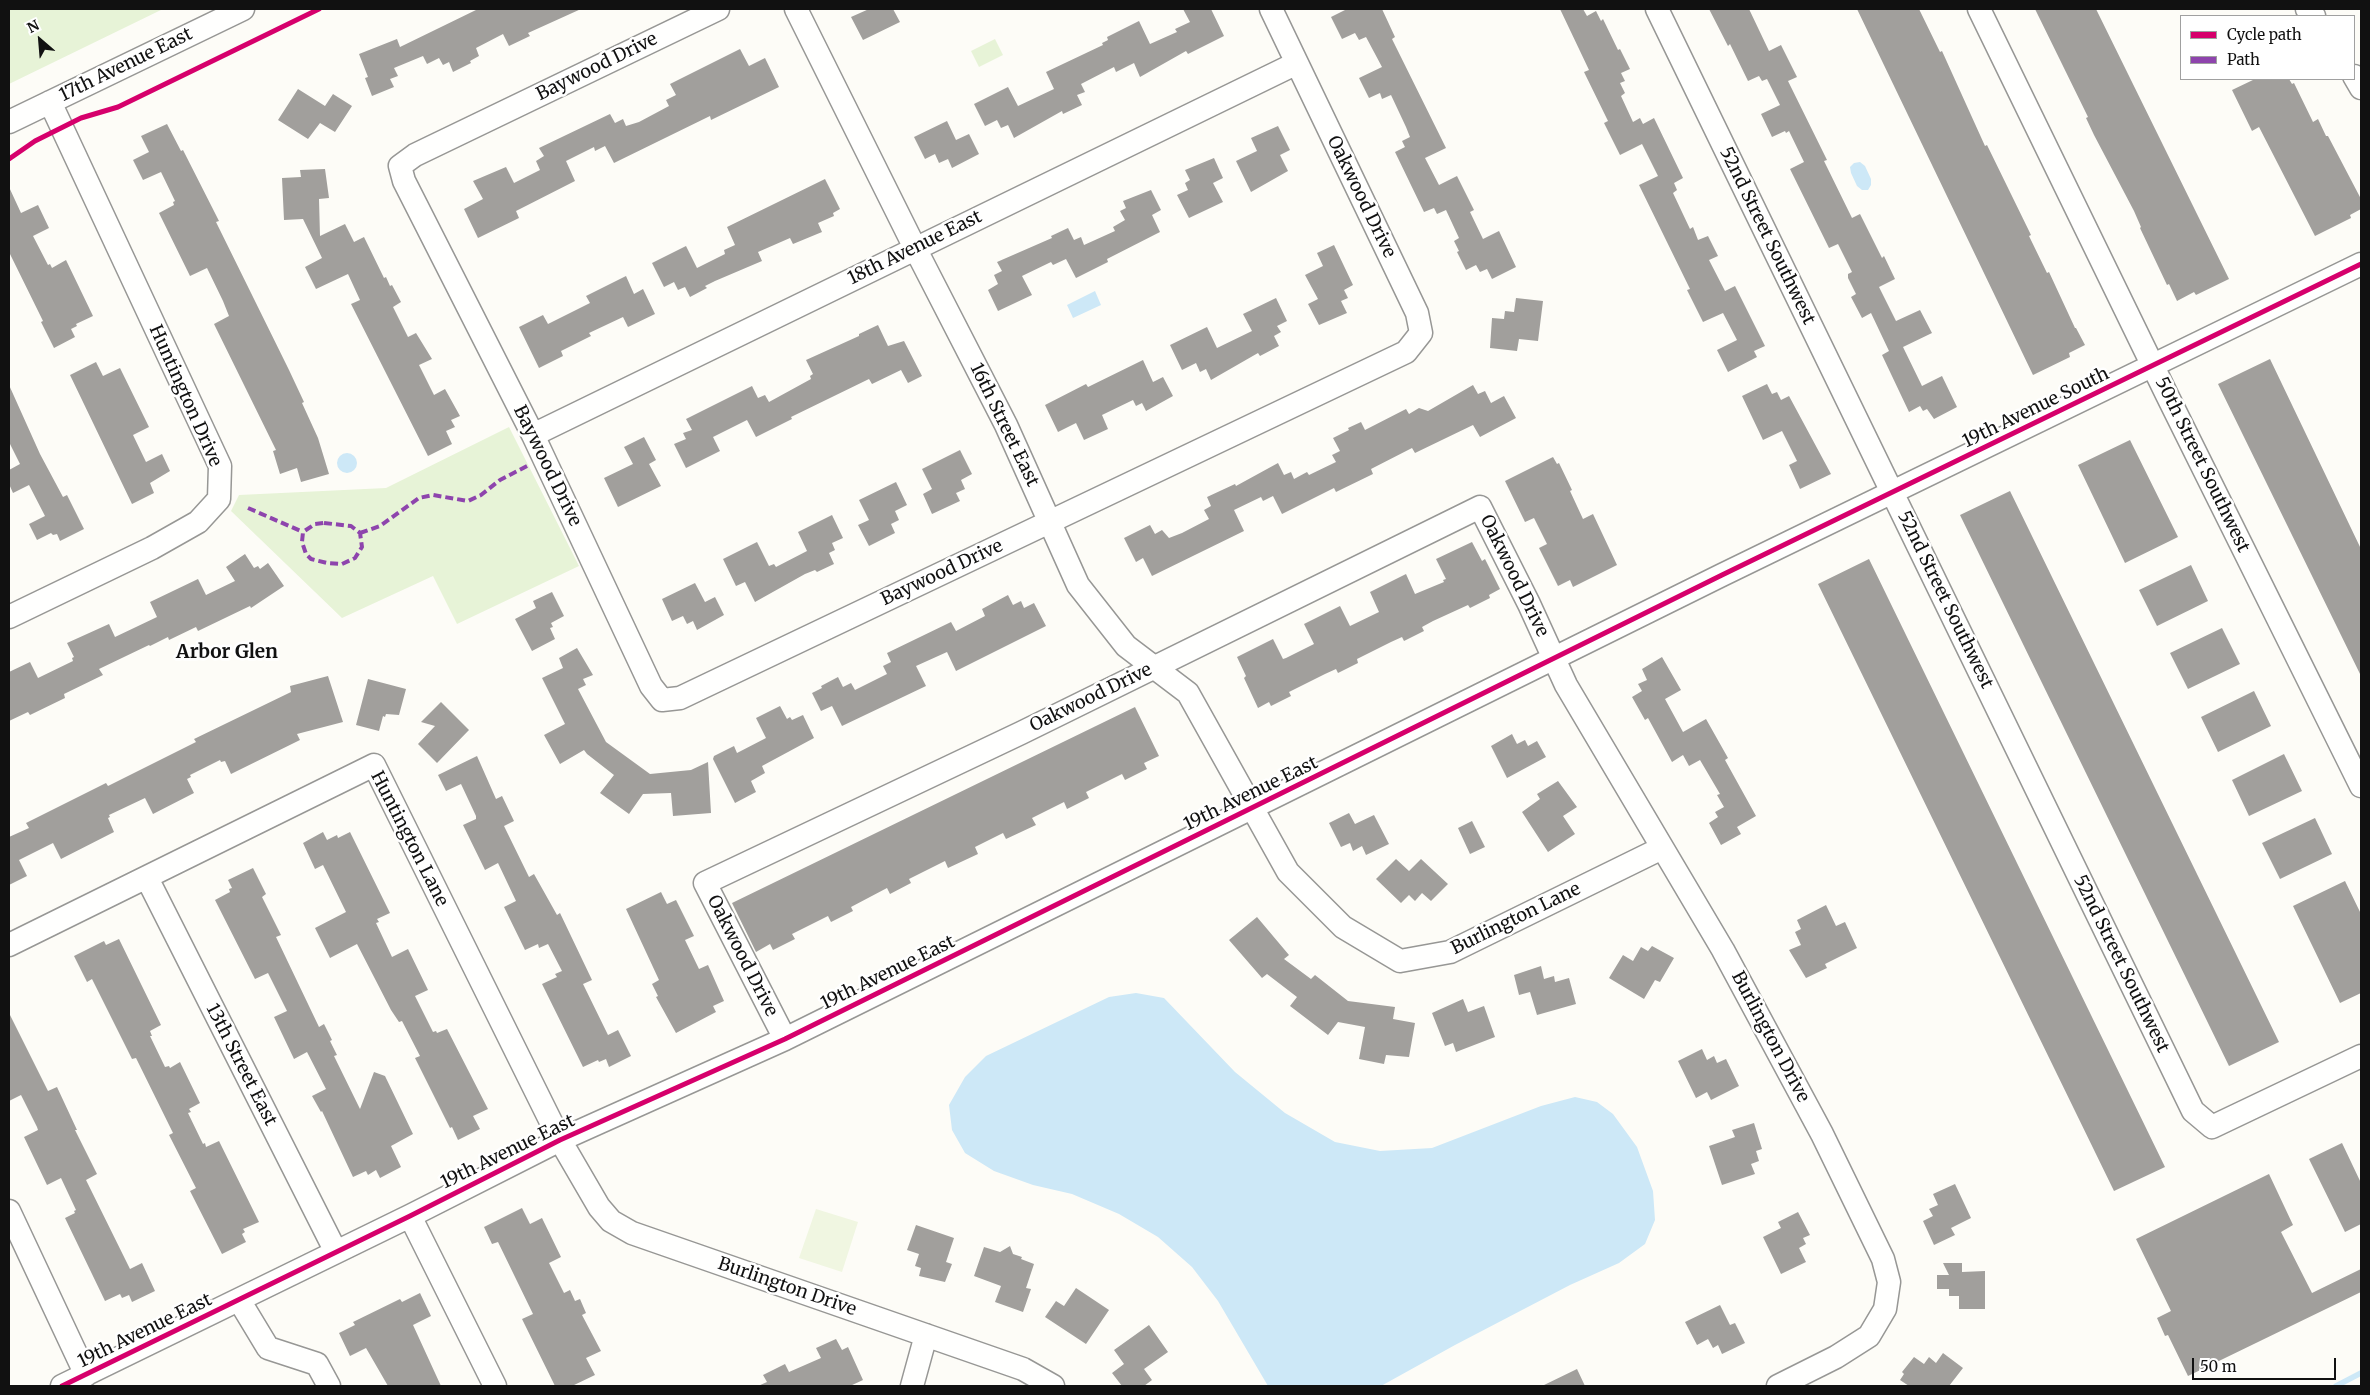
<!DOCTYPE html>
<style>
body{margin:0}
#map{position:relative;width:2370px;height:1395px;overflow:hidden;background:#fdfcf7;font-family:Merriweather,serif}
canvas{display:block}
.frame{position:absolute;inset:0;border:10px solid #111;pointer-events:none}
.legend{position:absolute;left:2180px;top:15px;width:175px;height:65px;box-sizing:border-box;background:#fff;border:1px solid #a0a0a0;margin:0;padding:6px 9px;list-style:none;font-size:15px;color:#111}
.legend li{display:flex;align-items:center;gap:10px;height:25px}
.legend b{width:25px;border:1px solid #a0a0a0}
.north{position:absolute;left:15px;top:15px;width:50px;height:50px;-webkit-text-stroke:4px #fff;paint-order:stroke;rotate:333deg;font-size:14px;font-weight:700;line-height:20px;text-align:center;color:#111}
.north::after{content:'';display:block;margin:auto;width:18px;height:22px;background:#111;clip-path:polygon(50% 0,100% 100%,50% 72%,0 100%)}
.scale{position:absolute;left:2192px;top:1358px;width:144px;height:22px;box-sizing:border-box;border:2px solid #111;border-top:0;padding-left:6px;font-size:15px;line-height:18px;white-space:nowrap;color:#111;-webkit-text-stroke:4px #fff;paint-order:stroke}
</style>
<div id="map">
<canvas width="2370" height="1395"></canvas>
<div class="frame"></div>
<ul class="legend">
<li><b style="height:6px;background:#d6006c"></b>Cycle path</li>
<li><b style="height:6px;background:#8e44ad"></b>Path</li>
</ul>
<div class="north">N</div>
<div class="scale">50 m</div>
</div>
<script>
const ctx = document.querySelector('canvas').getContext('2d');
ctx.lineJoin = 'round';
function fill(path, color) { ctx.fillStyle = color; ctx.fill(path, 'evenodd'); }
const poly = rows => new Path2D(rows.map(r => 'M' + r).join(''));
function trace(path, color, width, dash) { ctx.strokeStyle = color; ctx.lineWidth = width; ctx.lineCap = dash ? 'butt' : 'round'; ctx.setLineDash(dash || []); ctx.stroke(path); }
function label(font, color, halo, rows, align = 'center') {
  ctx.font = font + ' Merriweather,serif'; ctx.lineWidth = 5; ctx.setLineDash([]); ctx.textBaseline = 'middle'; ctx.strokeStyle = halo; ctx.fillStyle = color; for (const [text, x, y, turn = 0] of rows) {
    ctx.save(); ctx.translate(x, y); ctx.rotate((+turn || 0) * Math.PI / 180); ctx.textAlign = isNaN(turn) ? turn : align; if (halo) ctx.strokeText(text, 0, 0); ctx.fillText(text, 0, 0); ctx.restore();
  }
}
fill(poly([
 [9,9,163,9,9,84],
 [995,39,1003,55,979,67,971,51],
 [509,427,579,566,457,624,433,576,342,618,231,511,239,495,386,488]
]), '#e7f3d7');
fill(poly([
 [816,1209,858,1222,842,1272,799,1258]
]), '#f0f6e1');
fill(poly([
 [1860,162,1865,166,1871,179,1871,185,1868,190,1862,190,1857,186,1851,173,1850,167,1854,163],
 [1095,291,1101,305,1073,318,1067,305],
 '337 463a10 10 0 1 1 20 0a10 10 0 1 1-20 0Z',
 [1136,993,1164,998,1235,1072,1285,1113,1335,1142,1380,1151,1432,1148,1541,1106,1575,1097,1597,1102,1613,1114,1637,1147,1653,1191,1655,1220,1645,1244,1619,1263,1570,1285,1455,1345,1381,1386,1268,1386,1218,1301,1192,1267,1158,1237,1119,1214,1072,1194,1033,1185,994,1171,965,1153,952,1130,949,1105,965,1077,986,1056,1109,997]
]), '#cde8f7');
trace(poly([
 [2336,1386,2361,1373]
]), '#cde8f7', 5.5);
fill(poly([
 [478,9,581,9,528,33,530,36,509,46,503,34,476,48,479,56,470,61,471,63,453,72,449,62,443,65,439,58,427,64,423,56,394,68,398,76,390,79,394,87,372,96,365,78,368,77,359,54,397,39,400,47],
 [869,9,893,9,900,22,863,40,851,17],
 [1183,9,1211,9,1224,36,1188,54,1186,51,1140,77,1134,63,1116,72,1114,67,1081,84,1085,92,1077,95,1082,105,1063,114,1062,111,1014,138,1008,125,1001,128,997,120,985,126,974,104,1008,87,1018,106,1054,89,1046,72,1103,45,1102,43,1108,40,1107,37,1139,21,1150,44,1177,32,1175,29,1190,22],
 [1347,9,1382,9,1395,37,1392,39,1446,148,1425,158,1439,185,1457,176,1474,210,1470,212,1483,239,1499,231,1516,267,1492,279,1487,269,1480,272,1476,265,1466,270,1457,252,1459,251,1454,241,1459,238,1446,210,1437,214,1434,208,1424,212,1395,152,1405,147,1402,141,1410,137,1406,127,1391,95,1382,99,1380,93,1369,98,1359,78,1382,67,1366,37,1359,40,1355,33,1342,39,1331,17],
 [1560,9,1583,9,1587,16,1596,11,1601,21,1603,19,1618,50,1620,49,1630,69,1621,73,1625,81,1620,83,1625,93,1621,96,1633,122,1640,118,1643,124,1654,118,1683,178,1674,183,1677,190,1673,193,1690,229,1693,227,1698,240,1708,236,1718,256,1709,260,1725,291,1735,286,1765,346,1754,351,1757,357,1728,372,1717,350,1737,340,1723,313,1703,322,1687,290,1690,289,1639,185,1658,176,1642,144,1620,155,1604,123,1608,121,1584,72,1589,70],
 [1709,9,1749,9,1769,51,1781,45,1797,77,1788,81,1827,160,1824,161,1852,218,1860,214,1882,258,1884,256,1895,279,1879,287,1896,321,1920,310,1932,333,1903,347,1922,386,1942,376,1957,407,1934,419,1927,409,1923,411,1920,406,1909,412,1882,355,1889,351,1871,313,1862,318,1851,297,1856,294,1848,278,1848,274,1852,272,1838,244,1829,248,1790,169,1804,162,1789,131,1786,133,1785,131,1772,137,1761,114,1780,105,1767,79,1762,81,1759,76,1748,81,1730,44,1728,46],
 [1857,9,1919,9,1940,52,1942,51,1985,146,1987,145,2031,235,2029,236,2047,273,2049,272,2075,328,2076,328,2085,345,2069,353,2070,357,2033,375],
 [2035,9,2096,9,2229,279,2196,295,2194,292,2177,301,2169,284,2167,285,2140,228,2141,227,2134,211,2094,135,2086,118,2088,117],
 [740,49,749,66,765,58,779,87,711,120,710,116,614,163,605,146,595,151,594,147,566,161,575,181,516,211,519,218,478,238,464,209,483,199,473,181,506,167,514,183,540,170,536,161,544,156,539,148,610,114,615,123,623,119,626,126,639,122,669,106,666,100,676,95,670,84],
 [2255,79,2289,79,2292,84,2294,83,2313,122,2318,119,2326,136,2328,136,2361,199,2361,209,2350,215,2351,218,2315,236,2259,127,2252,131,2232,90],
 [298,89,325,106,333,94,352,106,335,132,320,123,308,139,278,120],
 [947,121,956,140,969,134,979,154,952,168,948,159,939,163,935,154,925,159,914,137],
 [167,124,181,151,183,150,219,221,216,222,289,370,304,402,302,403,318,438,329,474,301,482,297,468,280,474,273,451,276,450,214,324,229,316,223,301,207,268,190,276,159,213,174,205,173,202,175,201,161,172,143,180,133,160,149,152,141,136],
 [1278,126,1290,150,1280,155,1288,171,1251,192,1236,161,1257,151,1251,138],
 [1214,158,1223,178,1213,183,1223,202,1189,218,1177,195,1188,190,1185,183,1190,180,1185,170],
 [325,169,329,198,319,199,320,236,345,224,354,242,364,237,384,278,386,277,390,286,392,285,401,302,393,307,408,337,416,333,432,359,419,365,434,395,445,389,460,416,451,420,455,427,446,431,452,444,428,456,351,304,360,300,348,274,316,289,305,267,322,258,303,219,284,220,282,178,301,177,300,170],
 [825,179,840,209,833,213,834,216,818,223,822,232,793,244,790,238,758,252,762,261,715,281,705,286,707,288,690,297,685,287,678,290,674,282,664,287,652,263,686,246,697,268,725,254,724,250,735,245,727,227],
 [9,187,21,213,38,205,49,228,33,236,48,265,50,264,52,268,66,260,93,316,76,324,77,326,71,329,75,337,54,348,41,322,43,321,9,252],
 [1151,190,1161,210,1152,215,1160,232,1107,259,1108,262,1076,278,1066,259,1053,265,1051,262,1022,276,1032,295,998,311,988,290,998,284,994,275,1002,271,997,262,1052,238,1051,236,1068,228,1074,240,1081,237,1084,245,1115,231,1113,227,1125,220,1120,211,1126,208,1123,201],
 [1334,245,1353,285,1344,290,1348,298,1341,301,1347,313,1319,325,1308,304,1318,299,1305,275,1323,266,1317,253],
 [626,276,634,294,643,289,655,314,628,327,623,317,589,333,591,336,561,351,563,356,539,368,519,327,543,315,548,324,590,303,586,296],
 [1276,298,1287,321,1277,326,1281,332,1274,336,1279,346,1260,356,1258,353,1211,380,1206,369,1200,372,1196,363,1182,370,1170,345,1207,327,1217,348,1252,331,1243,314],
 [1516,298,1543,301,1538,341,1519,339,1517,351,1490,348,1492,318,1504,319,1505,311,1514,312],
 [878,325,888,346,904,341,922,376,908,383,901,370,872,384,869,379,791,417,792,419,756,437,747,420,713,437,720,451,686,468,674,444,686,439,683,433,692,430,686,419,752,386,758,398,765,395,769,402,811,379,810,376,813,374,806,360,859,336,859,334],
 [2270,359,2361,549,2361,676,2218,384],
 [1143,360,1153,382,1163,377,1173,396,1146,411,1142,403,1136,406,1133,400,1102,415,1108,429,1084,440,1076,423,1058,432,1045,405,1086,384,1088,387],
 [96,362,103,376,120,368,149,427,133,435,146,462,162,454,170,471,150,483,154,493,132,504,70,375],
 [1767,384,1772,394,1777,392,1781,400,1789,396,1831,474,1800,489,1789,465,1797,461,1782,431,1763,440,1742,396],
 [9,385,40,454,63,497,67,495,84,529,60,541,57,534,53,535,51,533,37,540,29,524,45,516,29,485,13,493,9,484,9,470,20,464,9,442],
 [1473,385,1478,394,1485,391,1491,403,1504,396,1516,418,1480,437,1473,425,1415,453,1412,448,1371,469,1373,474,1336,492,1334,488,1282,514,1273,496,1263,501,1261,497,1234,510,1244,531,1152,576,1143,558,1136,562,1124,538,1150,525,1155,534,1162,530,1169,538,1182,533,1209,519,1204,510,1211,506,1207,497,1235,484,1236,486,1278,463,1284,475,1291,472,1294,479,1307,472,1309,475,1336,462,1332,455,1340,451,1333,438,1349,430,1348,428,1361,422,1365,430,1406,409,1409,414,1419,408,1428,411],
 [644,437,656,460,649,464,661,486,618,507,604,478,633,464,624,447],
 [2130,440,2178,537,2125,563,2078,465],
 [960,450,972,474,961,480,965,489,956,493,960,501,932,514,923,494,932,489,922,469],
 [1553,457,1557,464,1559,463,1572,490,1570,491,1583,519,1593,514,1617,565,1573,587,1570,580,1558,586,1539,548,1547,544,1534,518,1525,522,1505,481],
 [896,482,907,505,895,511,899,520,891,524,895,533,869,546,858,525,869,520,859,500],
 [2010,491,2279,1042,2229,1066,1960,515],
 [832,515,843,538,832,543,835,550,829,553,834,564,817,572,815,570,805,574,755,602,745,582,736,586,723,559,757,542,769,566,774,564,776,567,807,551,798,532],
 [1472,542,1482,561,1485,559,1500,589,1489,595,1490,598,1470,608,1468,605,1433,621,1422,627,1424,631,1404,641,1402,637,1391,642,1357,659,1358,663,1338,673,1336,669,1325,674,1289,692,1291,696,1271,706,1269,702,1258,708,1244,678,1246,676,1237,657,1273,639,1283,659,1286,658,1314,644,1304,624,1340,606,1350,626,1379,612,1370,592,1406,574,1415,594,1444,582,1443,580,1446,579,1436,559],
 [245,554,254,568,258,566,260,569,268,563,284,586,251,608,250,606,198,631,196,627,169,640,168,637,150,646,149,645,99,669,103,675,64,694,65,698,30,715,28,712,9,721,9,672,30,662,38,678,73,661,72,658,74,657,67,643,109,624,115,637,157,617,150,602,198,579,206,595,235,581,226,567],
 [1869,559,2165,1167,2114,1191,1818,584],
 [2191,565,2208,601,2157,626,2139,590],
 [695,583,705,602,715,597,724,615,697,630,693,621,687,624,683,616,672,621,662,599],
 [552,592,564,616,551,623,553,627,550,628,555,639,532,651,515,619,536,608,533,601],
 [1008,595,1013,605,1021,601,1024,608,1034,603,1046,626,956,671,947,652,916,666,926,686,842,726,832,706,821,711,812,693,822,688,821,686,838,677,843,687,851,683,855,690,887,674,883,666,891,662,887,653,951,622,956,631,985,616,982,609],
 [2222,628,2240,664,2188,689,2170,653],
 [577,648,593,675,583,679,586,685,578,689,606,742,650,774,691,770,708,762,711,813,673,816,671,793,643,794,629,814,600,793,614,775,587,754,584,750,560,764,544,735,565,724,542,678,563,668,559,658],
 [1662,657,1681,690,1665,699,1683,732,1706,719,1728,758,1725,760,1756,816,1737,827,1741,834,1721,845,1709,823,1718,817,1715,812,1724,807,1717,795,1720,794,1700,760,1689,766,1683,755,1672,762,1648,718,1645,720,1632,697,1642,691,1638,684,1647,680,1642,669],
 [328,676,343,722,297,734,300,740,231,774,225,761,221,762,220,760,190,775,191,777,187,779,194,793,153,814,145,798,109,815,110,817,108,818,114,832,61,859,53,843,19,860,27,876,9,885,9,837,29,828,26,823,106,783,108,786,196,742,194,739,291,692,290,686],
 [368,679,406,689,399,715,386,714,385,717,383,716,379,731,356,725],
 [2254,691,2271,726,2218,752,2201,717],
 [441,702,469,730,437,763,418,744,435,726,421,722],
 [780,706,787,719,790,717,792,720,803,715,814,738,762,766,765,773,751,781,756,792,735,803,713,759,714,756,734,746,737,753,766,738,756,718],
 [1135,707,1159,756,1144,763,1147,769,1125,780,1122,774,1086,792,1089,798,1067,809,1064,802,1032,818,1036,825,1006,839,1003,833,975,847,978,854,948,868,945,861,909,879,911,883,890,894,887,888,851,907,853,911,831,922,828,916,792,934,795,939,773,950,770,944,756,952,732,903],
 [1512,734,1517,744,1525,740,1528,746,1537,741,1546,757,1507,778,1491,746],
 [2284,754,2302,791,2249,816,2232,780],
 [477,756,496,799,502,796,514,821,504,826,529,877,534,874,557,915,560,913,592,980,583,984,608,1035,618,1030,631,1056,609,1067,606,1059,599,1062,598,1060,583,1067,542,984,557,977,555,974,562,971,548,944,539,948,538,944,525,950,504,907,516,901,498,863,485,870,463,825,476,819,476,816,461,784,446,791,438,775],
 [1558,781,1577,807,1563,816,1575,834,1548,852,1522,812,1540,799,1537,794],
 [1349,813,1355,824,1374,815,1389,844,1366,855,1362,846,1353,851,1350,843,1341,847,1329,823],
 [2315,818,2332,854,2280,879,2262,843],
 [1472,821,1485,847,1470,854,1458,828],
 [323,832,327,840,337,835,338,838,350,832,390,913,377,919,379,922,376,923,392,957,408,949,428,990,415,996,433,1032,436,1031,437,1033,447,1029,488,1109,473,1116,480,1129,458,1140,452,1127,450,1128,415,1058,420,1056,402,1021,399,1022,391,1010,357,944,330,958,315,928,346,912,323,865,315,869,303,843],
 [1396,859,1409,871,1421,859,1448,884,1431,901,1422,893,1415,901,1409,895,1401,903,1376,879],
 [253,868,266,894,262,897,281,935,276,937,319,1027,324,1024,332,1040,330,1041,337,1055,334,1056,360,1109,374,1072,385,1076,413,1134,391,1146,401,1167,380,1178,376,1170,368,1175,366,1171,353,1177,322,1111,321,1112,312,1096,326,1089,307,1052,294,1059,274,1017,287,1011,268,973,255,979,215,900,230,892,229,889,232,888,228,880],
 [2345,881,2361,914,2361,993,2340,1003,2293,906],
 [661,892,667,904,676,900,694,936,685,940,699,969,708,965,724,1001,713,1006,716,1012,676,1033,656,997,658,996,652,984,659,980,626,909],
 [1826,905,1836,926,1845,922,1857,948,1825,964,1827,968,1806,978,1789,950,1801,945,1795,932,1801,929,1797,920],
 [1257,917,1289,955,1284,959,1311,979,1315,975,1348,1001,1395,1007,1393,1019,1415,1023,1409,1057,1386,1055,1384,1064,1359,1059,1365,1027,1338,1022,1328,1035,1290,1006,1297,997,1267,974,1262,978,1229,940],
 [119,939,161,1025,150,1031,152,1036,150,1036,165,1067,169,1066,170,1068,180,1062,200,1103,189,1109,191,1112,188,1113,203,1144,205,1143,206,1147,219,1141,259,1222,243,1229,245,1232,242,1234,246,1242,222,1254,190,1191,196,1188,169,1135,173,1133,136,1058,132,1059,92,979,87,982,74,956,104,941,106,945],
 [1652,946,1674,958,1660,982,1655,980,1644,999,1609,978,1623,955,1633,961,1641,947,1648,951],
 [1541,966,1544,979,1554,976,1555,982,1569,978,1576,1004,1537,1015,1530,992,1519,995,1514,975],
 [1463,999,1468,1012,1484,1006,1495,1037,1456,1052,1453,1043,1445,1046,1432,1013],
 [9,1013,48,1091,57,1087,77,1130,75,1130,97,1174,86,1180,130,1269,142,1263,155,1291,132,1302,129,1295,122,1298,120,1294,105,1301,65,1218,75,1213,74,1211,76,1210,61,1178,47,1185,24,1137,38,1130,37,1127,21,1095,9,1101],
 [1702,1049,1707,1060,1714,1056,1717,1063,1726,1059,1739,1086,1711,1100,1707,1092,1696,1098,1678,1061],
 [1754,1123,1762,1149,1756,1151,1759,1161,1751,1164,1755,1174,1722,1185,1709,1146,1735,1137,1732,1130],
 [2342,1143,2361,1183,2361,1224,2345,1232,2309,1159],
 [2269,1174,2293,1225,2281,1232,2312,1293,2361,1269,2361,1292,2188,1376,2168,1335,2165,1336,2157,1318,2171,1311,2136,1239],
 [1955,1184,1971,1218,1951,1228,1955,1235,1934,1245,1923,1221,1933,1216,1929,1209,1938,1205,1933,1194],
 [522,1208,530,1224,542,1218,561,1257,549,1263,564,1293,570,1290,575,1301,580,1299,586,1313,582,1315,601,1351,586,1358,595,1375,572,1386,555,1386,522,1319,533,1314,498,1242,492,1244,484,1227],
 [1798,1212,1810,1235,1803,1238,1806,1244,1799,1248,1806,1262,1781,1274,1763,1237,1781,1228,1778,1222],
 [916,1225,954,1238,946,1262,952,1264,945,1282,919,1276,921,1268,915,1266,919,1254,907,1250],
 [1010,1246,1013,1254,1022,1257,1021,1259,1034,1264,1026,1288,1031,1289,1023,1312,995,1302,1001,1286,974,1276,984,1247,1000,1252],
 [1943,1263,1962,1263,1962,1272,1985,1271,1985,1309,1959,1309,1959,1296,1949,1296,1949,1289,1937,1289,1937,1275,1949,1275],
 [1076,1288,1109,1310,1086,1344,1045,1317,1056,1301,1064,1306],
 [420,1293,431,1316,413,1325,441,1386,388,1386,366,1348,350,1356,339,1333,355,1325,353,1322,400,1299,402,1302],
 [1720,1305,1730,1325,1735,1323,1745,1343,1722,1354,1718,1345,1713,1348,1708,1339,1697,1345,1685,1322],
 [1149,1325,1168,1352,1144,1369,1152,1380,1144,1386,1122,1386,1112,1373,1124,1364,1114,1350],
 [836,1339,842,1350,848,1347,863,1380,850,1386,758,1386,767,1382,763,1375,785,1364,789,1372,821,1358,816,1348],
 [1943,1353,1963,1368,1949,1386,1909,1386,1900,1380,1904,1374,1902,1372,1914,1357,1924,1364,1929,1357,1936,1363],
 [1577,1369,1585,1386,1542,1386]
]), '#a19f9c');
const minor = poly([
 [718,9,415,155,400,166,404,181,533,435,651,686,662,700,680,698,1406,352,1421,333,1417,313,1271,9],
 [796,9,915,248,1006,425,1078,585,1126,646,1188,693,1288,872,1343,927,1400,961,1450,952,1662,848],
 [1657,9,2193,1111,2212,1127,2361,1056],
 [1979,9,2167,395,2361,786],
 [2307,9,2314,16],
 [2354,76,2361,88],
 [9,122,243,9],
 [533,435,1297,63],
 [9,617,152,548,198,522,219,499,220,466,50,102],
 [147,878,336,1252],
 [9,945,374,765,560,1140,599,1207,611,1221,632,1233,1023,1369,1053,1386],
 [785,1039,705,883,1021,733,1480,507,1529,604,1566,685,1723,950,1822,1134,1883,1259,1889,1282,1885,1309,1869,1336,1836,1357,1778,1386],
 [9,1211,86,1375],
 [410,1216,495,1386],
 [239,1300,268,1348,317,1364,329,1386],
 [62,1386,410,1216,560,1140,785,1039,1722,575,2361,264],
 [912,1386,926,1335]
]);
trace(minor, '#979795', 25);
trace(minor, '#fffffe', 22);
trace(poly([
 [248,508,303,532],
 [324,523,351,526,360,533,362,547,355,558,342,564,327,563,311,559,306,554,302,542,303,532,315,524,324,523],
 [360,533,380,526,419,498,433,495,468,501,481,495,500,480,529,465]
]), '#8e44ad', 4, [8, 4]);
trace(poly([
 [9,159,35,141,81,118,118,107,319,9],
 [62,1386,410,1216,560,1140,785,1039,1722,575,2361,264]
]), '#d6006c', 5);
label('18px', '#111', '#fff', [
 ["17th Avenue East",126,65,-26],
 ["Baywood Drive",597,67,-26],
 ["Oakwood Drive",1361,197,64],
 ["52nd Street Southwest",1767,236,64],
 ["18th Avenue East",915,248,-26],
 ["Huntington Drive",185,396,66],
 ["19th Avenue South",2036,408,-26],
 ["16th Street East",1004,425,64],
 ["50th Street Southwest",2202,465,64],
 ["Baywood Drive",547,466,64],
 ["Baywood Drive",942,573,-25],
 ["Oakwood Drive",1514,576,64],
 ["52nd Street Southwest",1945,600,64],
 ["Oakwood Drive",1091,698,-26],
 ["19th Avenue East",1251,794,-26],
 ["Huntington Lane",409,839,63],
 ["Burlington Lane",1516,919,-26],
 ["Oakwood Drive",742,956,63],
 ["52nd Street Southwest",2121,964,64],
 ["19th Avenue East",888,973,-26],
 ["Burlington Drive",1770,1037,62],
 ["13th Street East",241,1065,63],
 ["19th Avenue East",508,1152,-26],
 ["Burlington Drive",787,1287,19],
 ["19th Avenue East",145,1331,-26]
]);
label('bold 19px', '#111', '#fff', [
 ["Arbor Glen",227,653]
]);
</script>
